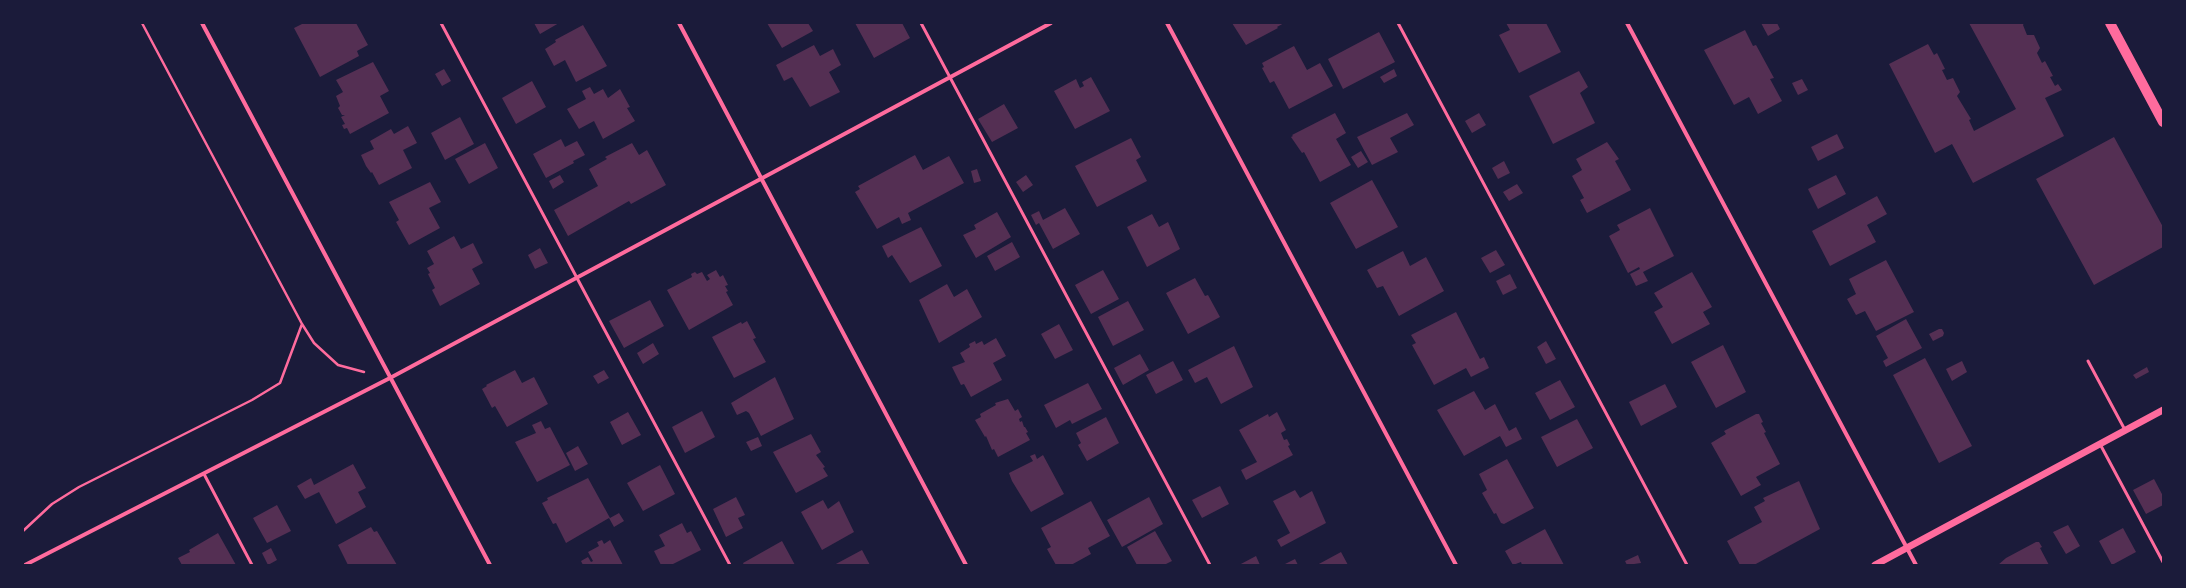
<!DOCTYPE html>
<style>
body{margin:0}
#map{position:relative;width:2186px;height:588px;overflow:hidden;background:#1b1b3a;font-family:Georgia,serif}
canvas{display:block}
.frame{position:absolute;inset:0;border:24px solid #1b1b3a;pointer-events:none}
</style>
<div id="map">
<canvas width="2186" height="588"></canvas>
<div class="frame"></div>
</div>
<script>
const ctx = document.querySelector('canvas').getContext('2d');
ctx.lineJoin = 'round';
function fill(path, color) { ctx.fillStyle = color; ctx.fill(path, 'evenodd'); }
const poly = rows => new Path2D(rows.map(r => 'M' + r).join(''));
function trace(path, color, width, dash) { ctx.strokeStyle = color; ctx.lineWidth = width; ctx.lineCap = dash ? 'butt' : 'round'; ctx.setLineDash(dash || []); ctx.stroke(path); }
fill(poly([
 [304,23,356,23,368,45,357,51,359,56,320,77,294,28],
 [534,23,559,23,540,34],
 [767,23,808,23,813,31,782,48],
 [855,23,902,23,910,38,874,58],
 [1232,23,1284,23,1277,27,1278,28,1246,45],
 [1506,23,1546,23,1561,52,1519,73,1499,35,1510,30],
 [1761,23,1777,23,1780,29,1768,36],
 [1969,23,2024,23,2023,25,2027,35,2034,35,2040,48,2037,53,2042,63,2045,61,2053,76,2050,77,2055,86,2058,84,2062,90,2045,98,2064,136,1973,183,1952,144,1935,153,1889,64,1928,44,1934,55,1937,53,1945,69,1942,70,1947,80,1953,78,1960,92,1957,96,1971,119,1969,120,1974,131,2016,109],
 [583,25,607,66,576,82,565,60,554,66,545,49,556,42,555,40],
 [1745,30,1753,46,1756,45,1774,78,1770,79,1782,101,1758,114,1749,97,1734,105,1704,50],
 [1379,32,1395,62,1343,89,1328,59],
 [814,45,820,56,833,49,841,65,829,72,840,92,810,107,792,77,784,81,776,65],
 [1294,46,1307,70,1320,63,1333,86,1289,109,1274,81,1270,83,1262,68,1264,67,1262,63],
 [373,62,389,91,380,96,389,113,350,134,347,128,344,129,342,125,345,124,341,117,345,115,342,115,338,108,340,106,336,96,343,92,336,80],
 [444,69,451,81,442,86,435,74],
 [1394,69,1397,76,1384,83,1380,77],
 [1579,71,1588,87,1580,93,1595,123,1553,144,1529,96],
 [1091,77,1110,111,1075,129,1054,91,1076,79,1080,88,1084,86,1082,82],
 [1802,79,1808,90,1798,95,1792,83],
 [532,81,546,107,516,124,502,98],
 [590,87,594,94,603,89,608,98,620,89,630,107,627,108,635,121,603,139,594,121,579,129,567,109,586,99,582,91],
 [1004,104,1018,128,992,142,978,119],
 [1335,113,1346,133,1336,139,1351,165,1320,182,1304,152,1302,153,1291,137,1293,136,1292,135],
 [1407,113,1414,125,1390,138,1398,152,1372,165,1357,137],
 [1479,113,1486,125,1472,133,1465,121],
 [460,117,474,144,445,160,431,133],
 [408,126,417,143,403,150,412,168,379,185,372,172,371,173,366,166,361,155,374,149,370,141,391,129,394,134],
 [1837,134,1844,148,1818,161,1811,147],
 [2114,137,2163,227,2163,247,2094,285,2036,179],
 [1131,138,1141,157,1136,160,1147,181,1097,207,1075,166],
 [561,139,565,147,577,141,585,155,573,161,574,163,546,178,533,154],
 [1607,142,1619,159,1615,161,1631,190,1587,213,1580,200,1584,198,1572,176,1582,170,1576,159],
 [485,143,498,168,469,184,455,159],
 [632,143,639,155,647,150,666,185,631,204,629,201,568,236,554,210,598,186,589,169,607,159,605,157],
 [1361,151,1368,162,1358,168,1351,157],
 [915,155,923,170,949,156,964,183,908,213,911,220,902,224,899,217,877,229,855,192,860,189,858,186],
 [1504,161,1510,173,1498,179,1492,168],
 [977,169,981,181,974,183,971,171],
 [560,175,564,182,553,189,549,181],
 [1026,175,1033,185,1023,192,1016,182],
 [1836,175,1846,194,1818,209,1808,189],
 [1372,180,1398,227,1356,249,1330,203],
 [430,182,441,202,429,208,440,228,409,245,396,222,399,220,389,202],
 [1517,184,1523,193,1509,201,1503,192],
 [1877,196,1887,214,1867,225,1876,242,1830,266,1812,231],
 [1065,208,1080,234,1053,249,1039,223,1036,225,1031,215,1039,211,1043,220],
 [1650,208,1674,256,1643,272,1648,281,1636,286,1630,274,1640,269,1639,267,1628,273,1609,236,1620,230,1617,225],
 [997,212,1011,237,976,258,963,235,976,229,974,225],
 [1152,214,1159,227,1168,222,1180,249,1147,267,1127,227],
 [921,227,942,266,910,283,892,255,888,258,882,246],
 [454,236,461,249,473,243,483,263,472,269,480,284,440,306,432,290,435,288,428,274,430,273,427,268,434,264,427,251],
 [1012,242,1020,257,995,271,987,256],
 [540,248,548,263,535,269,528,255],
 [1496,250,1505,265,1490,273,1481,258],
 [1403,251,1410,266,1426,257,1444,291,1399,316,1383,286,1377,288,1367,270],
 [1886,260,1914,312,1876,331,1865,311,1856,315,1847,299,1856,294,1849,279],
 [716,270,720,277,723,275,728,285,725,286,728,291,726,292,733,305,689,330,667,290,692,277,691,274,695,272,697,274,702,272,707,281,710,279,707,275],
 [1103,270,1119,299,1091,314,1075,285],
 [1692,272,1712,307,1703,312,1710,324,1672,344,1654,312,1663,307,1654,293],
 [1510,274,1517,288,1503,295,1496,281],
 [1195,278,1205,296,1208,295,1220,317,1188,334,1166,293],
 [947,284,954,297,967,289,982,317,939,343,919,300],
 [650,300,664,326,624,348,609,321],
 [1128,301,1144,330,1113,346,1098,317],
 [1456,312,1480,359,1484,357,1489,368,1471,377,1466,368,1434,385,1412,345,1416,343,1411,335],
 [1906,319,1922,348,1886,367,1883,361,1888,358,1876,336],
 [747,321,756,338,753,339,766,362,734,378,712,337,741,322,742,324],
 [1059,324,1073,350,1055,359,1041,334],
 [1939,329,1942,329,1944,333,1943,336,1933,341,1929,334],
 [996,338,1006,356,993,363,1002,380,971,397,964,384,961,385,952,367,965,362,960,353,970,347,969,344,975,341,976,344,982,341,984,345],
 [1546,341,1556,359,1546,364,1537,347],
 [653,343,659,354,643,364,637,353],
 [1723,345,1746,392,1716,408,1691,362],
 [1234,346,1253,387,1221,404,1207,377,1195,383,1188,370],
 [1140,354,1149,370,1123,385,1114,368],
 [1925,358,1972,446,1939,463,1893,375],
 [1173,361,1183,380,1156,394,1146,375],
 [1962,361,1967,372,1952,381,1946,369],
 [2147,367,2149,372,2136,379,2133,375],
 [515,370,522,383,534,377,548,404,507,427,495,406,492,408,482,389,487,386,486,385],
 [604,370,609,378,598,384,593,376],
 [775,377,794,419,761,436,749,413,746,411,737,415,731,403],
 [1560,380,1575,407,1550,420,1535,393],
 [1088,383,1102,409,1072,424,1070,420,1056,428,1044,405],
 [1665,384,1677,407,1641,426,1629,402],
 [1474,391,1485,410,1495,404,1509,431,1516,427,1522,439,1506,447,1500,436,1464,456,1437,410],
 [1008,399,1015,411,1018,409,1022,417,1019,419,1020,422,1022,421,1024,427,1025,427,1028,432,1026,433,1030,440,998,457,994,449,992,450,986,436,985,437,975,420,981,417,980,414,996,405,995,403],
 [702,411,715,437,685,453,672,427],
 [628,412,641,435,622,445,610,422],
 [1277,412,1286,430,1281,433,1284,440,1287,439,1290,445,1288,446,1293,455,1246,480,1241,470,1257,462,1239,430,1268,414,1269,417],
 [1756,414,1759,414,1763,422,1761,423,1766,432,1764,433,1780,464,1756,477,1761,485,1741,496,1711,443,1726,434,1724,431],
 [1106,417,1119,443,1087,461,1078,445,1081,443,1076,433],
 [1577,419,1593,448,1557,467,1541,437],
 [541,421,545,429,550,427,570,465,537,482,515,442,536,433,532,425],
 [811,434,821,452,816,455,825,467,823,468,828,476,796,493,773,452],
 [758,437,762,446,751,451,746,442],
 [578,446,588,464,575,471,566,453],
 [1035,454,1037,459,1043,455,1064,494,1031,512,1012,481,1009,473,1033,461,1030,456],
 [1507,459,1534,508,1504,524,1501,523,1496,513,1494,514,1482,493,1487,490,1479,474],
 [353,464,366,488,358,492,366,507,336,524,319,492,305,499,297,486,311,478,314,485],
 [660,465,675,494,643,511,627,483],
 [588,478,610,518,619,513,624,521,614,527,609,518,566,543,556,523,553,524,542,503,548,500,547,498],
 [2154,479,2163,496,2163,505,2146,514,2133,490],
 [1799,481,1820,529,1754,565,1740,565,1727,541,1762,522,1754,507,1765,501,1763,498],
 [1220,486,1229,504,1202,518,1192,500],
 [1295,490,1300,498,1312,491,1326,523,1281,547,1277,540,1290,533,1273,501],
 [736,497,745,515,738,518,743,528,726,537,713,509],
 [1149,497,1163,524,1122,547,1107,520],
 [823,500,828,509,839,501,854,532,822,550,801,512],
 [1091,501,1110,536,1088,548,1091,554,1071,565,1056,565,1047,549,1051,547,1041,528],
 [277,505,291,531,267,543,253,518],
 [682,523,687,533,691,531,701,550,671,565,661,565,654,551,665,546,659,535],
 [2068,525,2080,546,2066,554,2053,532],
 [371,527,374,532,377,531,397,565,348,565,338,545],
 [2123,528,2136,552,2112,565,2099,541],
 [1545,529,1564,565,1522,565,1521,562,1513,565,1505,551],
 [1155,531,1172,561,1164,565,1137,565,1127,547],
 [218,533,236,565,182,565,178,558,190,552,189,550],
 [602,540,604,544,610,540,623,565,583,565,581,561,588,557,591,562,593,561,588,552,599,546,597,542],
 [782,541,795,565,744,565,743,563],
 [2036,542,2039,542,2042,547,2040,548,2049,565,1998,565,2006,558],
 [271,548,277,560,268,565,262,553],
 [862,550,870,565,834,565],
 [1341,552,1348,565,1317,565],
 [1638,555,1641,563,1627,565,1625,561],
 [1256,556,1260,565,1239,565],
 [1295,559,1298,565,1283,565]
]), '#542f53');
trace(poly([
 [142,23,302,324,314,343,338,365,364,372],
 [23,531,52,504,79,487,252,400,280,383,302,324]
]), '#ff6b9d', 2.5);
trace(poly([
 [441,23,730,565],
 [921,23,1210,565],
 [1398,23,1687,565],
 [2088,361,2125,430],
 [2100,444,2163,562],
 [204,474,252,565]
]), '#ff6b9d', 3);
trace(poly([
 [202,23,490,565],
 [679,23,966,565],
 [1167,23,1456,565],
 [1627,23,1916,565],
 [25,565,390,378,1051,23]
]), '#ff6b9d', 4);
trace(poly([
 [1875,565,2163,410]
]), '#ff6b9d', 7);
trace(poly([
 [2110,23,2163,122]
]), '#ff6b9d', 10);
</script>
